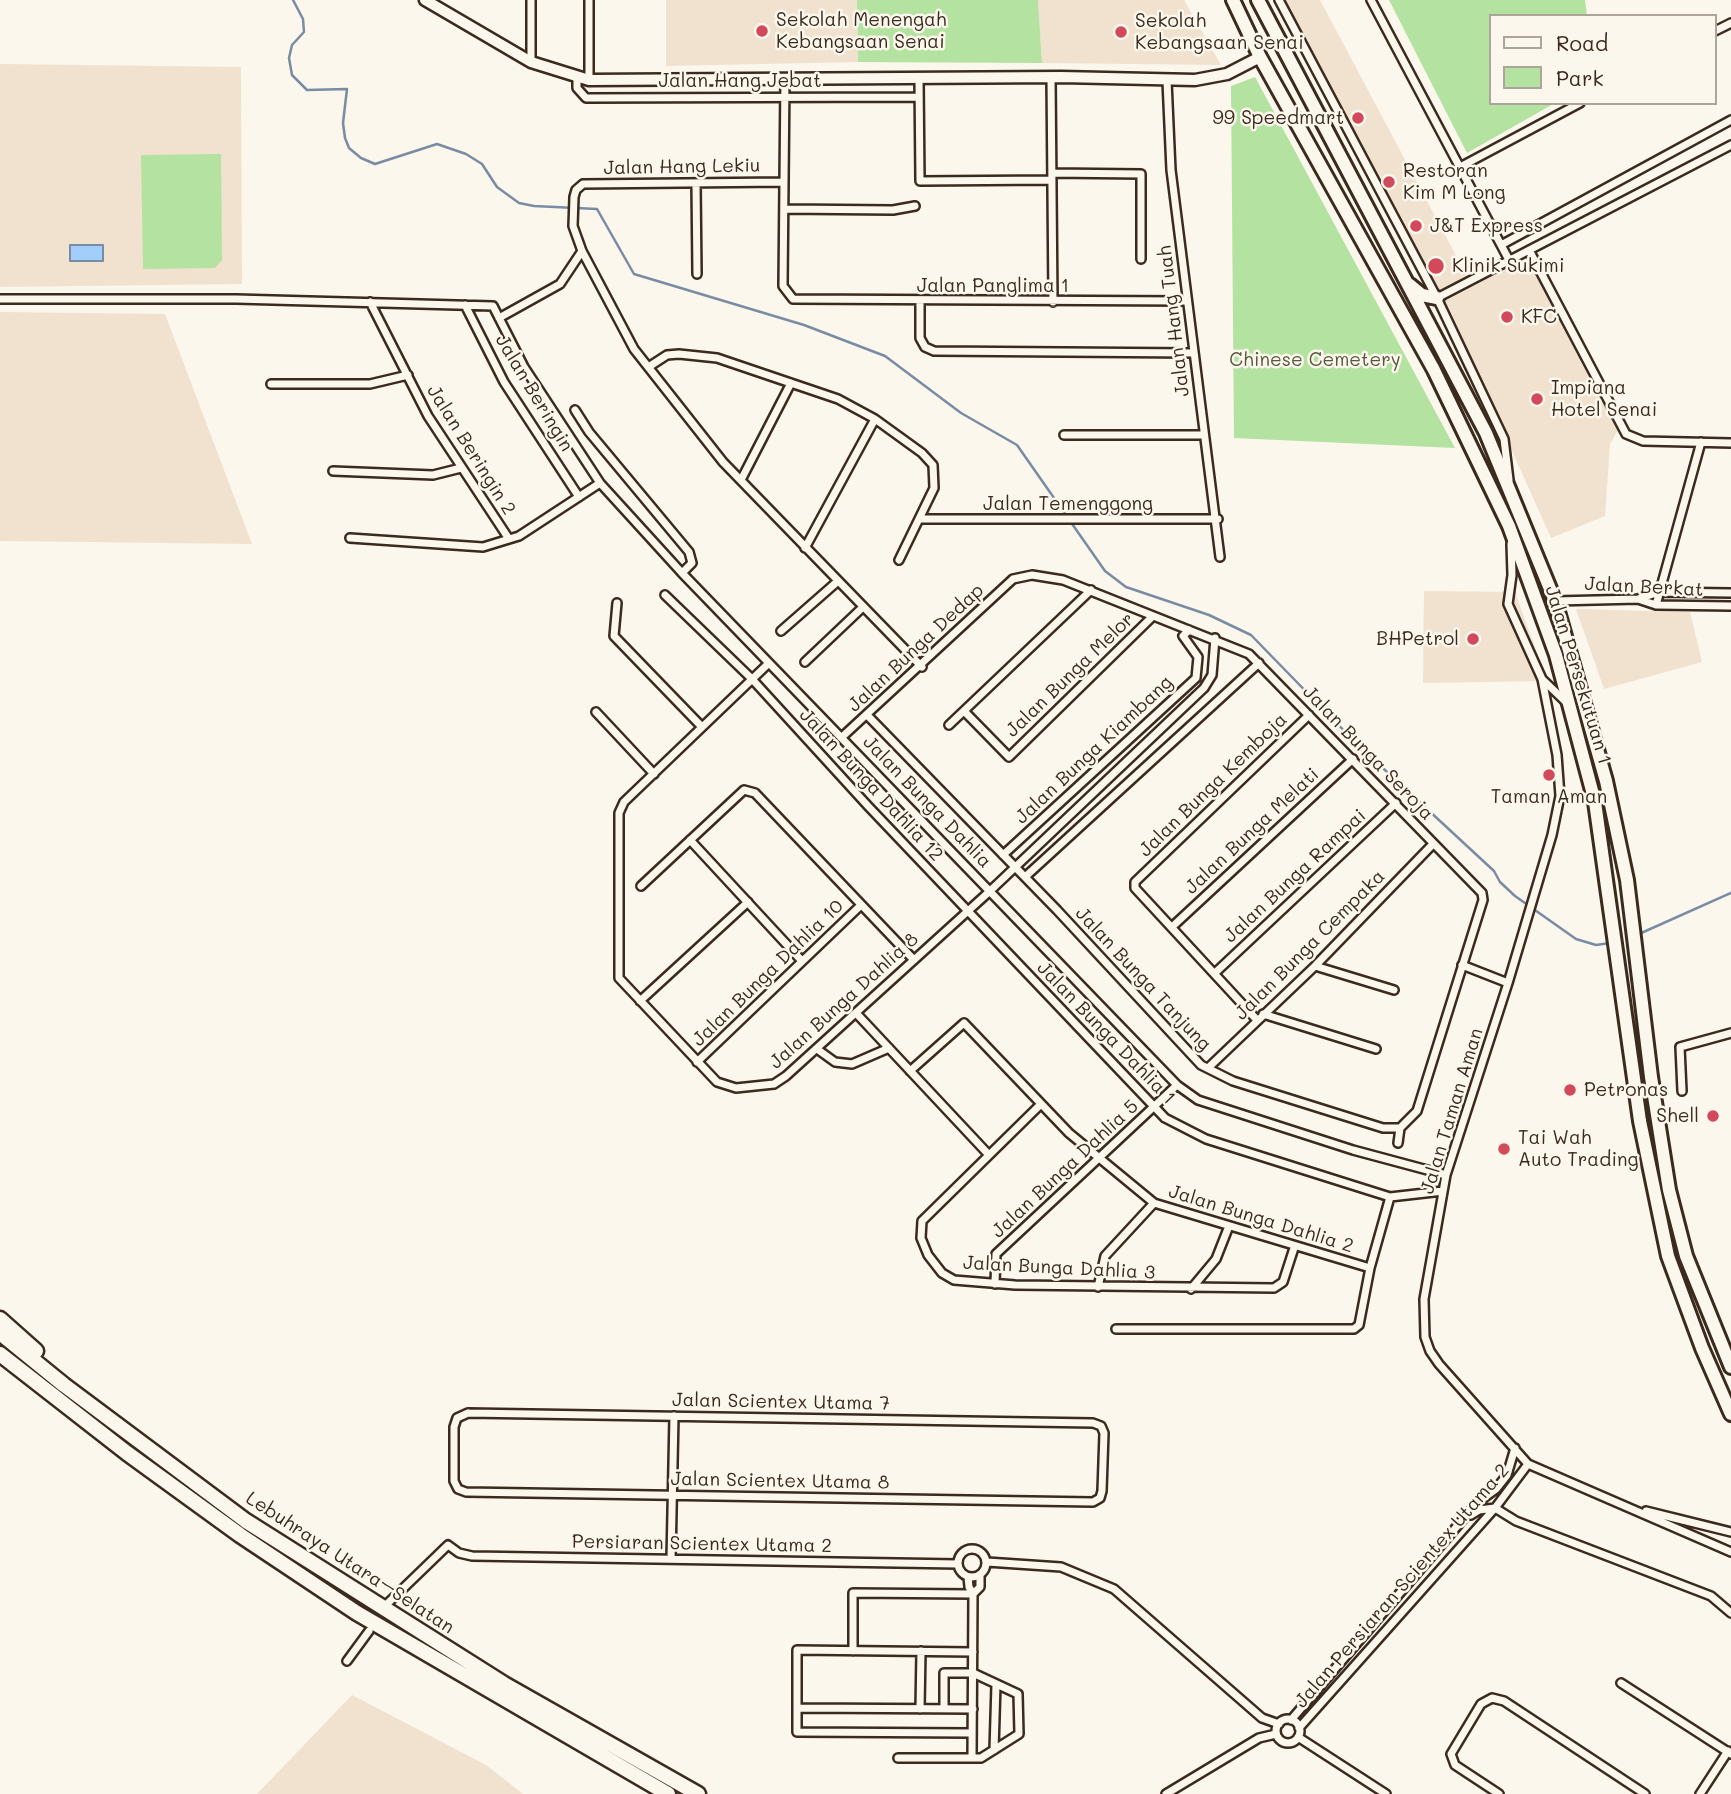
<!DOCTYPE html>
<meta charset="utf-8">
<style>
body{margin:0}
#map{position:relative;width:1731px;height:1794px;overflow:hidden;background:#fbf7ec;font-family:Mali,sans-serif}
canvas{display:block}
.legend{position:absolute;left:1489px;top:14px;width:228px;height:91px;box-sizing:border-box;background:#fbf7ec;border:2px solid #aea59a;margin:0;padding:9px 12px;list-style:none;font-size:21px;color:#3b2a1e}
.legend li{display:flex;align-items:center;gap:14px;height:35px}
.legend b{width:35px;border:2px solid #aea59a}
</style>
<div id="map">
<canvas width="1731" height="1794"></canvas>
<ul class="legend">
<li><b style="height:9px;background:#fbf7ec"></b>Road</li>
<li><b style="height:19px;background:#b3e2a1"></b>Park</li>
</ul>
</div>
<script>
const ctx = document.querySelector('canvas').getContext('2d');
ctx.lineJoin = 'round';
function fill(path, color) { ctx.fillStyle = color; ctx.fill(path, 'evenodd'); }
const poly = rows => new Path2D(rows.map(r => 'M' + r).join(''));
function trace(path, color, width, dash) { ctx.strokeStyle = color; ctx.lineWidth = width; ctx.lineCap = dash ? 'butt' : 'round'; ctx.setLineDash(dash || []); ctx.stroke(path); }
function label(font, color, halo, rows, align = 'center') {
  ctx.font = font + ' Mali,sans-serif'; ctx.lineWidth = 5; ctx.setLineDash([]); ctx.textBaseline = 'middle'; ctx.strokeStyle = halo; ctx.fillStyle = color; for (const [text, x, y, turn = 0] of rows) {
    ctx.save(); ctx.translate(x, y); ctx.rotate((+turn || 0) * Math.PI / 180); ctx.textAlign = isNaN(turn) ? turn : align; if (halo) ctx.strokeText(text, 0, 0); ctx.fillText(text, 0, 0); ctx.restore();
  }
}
fill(poly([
 [666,0,857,0,858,62,666,66],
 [1038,0,1184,0,1221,65,1042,63],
 [1283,0,1320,0,1468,278,1438,293],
 [0,64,241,67,242,284,0,287],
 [1527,258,1618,430,1610,444,1605,516,1551,538,1445,301],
 [0,312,165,314,252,544,0,541],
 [1424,591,1515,592,1547,681,1423,683],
 [1576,609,1690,612,1702,662,1604,689],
 [352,1695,486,1765,523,1794,257,1794]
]), '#f1e1cf');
fill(poly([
 [857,0,1038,0,1042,63,858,62],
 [1389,0,1585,0,1587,16,1491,16,1491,103,1555,103,1467,153],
 [1255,77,1455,448,1234,438,1231,86],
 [221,154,222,260,215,268,143,269,141,155]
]), '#b3e2a1');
const water = poly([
 [70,245,103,245,103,261,70,261,70,245]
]);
fill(water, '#a2cefc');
trace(water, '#798ca3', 2);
trace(poly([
 [293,0,303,19,304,32,292,45,289,58,292,75,307,90,347,89,343,123,345,138,349,148,361,158,375,164,437,144,466,154,482,164,497,187,519,203,534,206,597,209,634,274,804,325,885,356,961,413,1017,445,1105,571,1126,587,1209,615,1251,635,1359,746,1494,871,1500,882,1515,896,1576,939,1596,945,1610,943],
 [1639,934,1731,893]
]), '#798ca3', 2.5);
const minor = poly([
 [589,0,589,80],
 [1279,0,1437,298,1504,439,1509,480],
 [1371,0,1509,260],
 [1715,31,1731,23],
 [531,62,531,0],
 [577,77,577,88,586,98,919,97],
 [785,78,783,286,793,299,1187,301],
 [1051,78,1053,302],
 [919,79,920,181,1052,180],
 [1167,81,1171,170,1220,557],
 [1460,167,1580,103],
 [1052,173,1141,174,1141,259],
 [784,182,583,184,576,190,574,197,573,226,582,251,634,349,723,462,922,667],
 [696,183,697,274],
 [784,209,893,210,915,206],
 [1501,245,1731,120],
 [1529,250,1626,434,1643,441,1731,443],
 [1437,298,1731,145],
 [0,299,236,299,493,306,524,367,600,483,682,573,1177,1085,1198,1100,1353,1150,1446,1175],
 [370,302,428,416,509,539],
 [920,302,920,338,925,347,934,351,1193,353],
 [465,305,504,382,579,497],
 [499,318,560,284,582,251],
 [650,366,667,355,679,354,717,358,838,399,875,419,922,453,933,465,934,488,899,560],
 [271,384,370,384,408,375],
 [575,410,589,432,689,552,692,563,682,573],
 [1064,435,1204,435],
 [333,471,433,475,461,468],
 [741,480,791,383],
 [919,519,1218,519],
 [350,538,483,547,519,536,600,483],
 [1511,544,1512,575,1508,604,1542,679,1567,703],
 [805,548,875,419],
 [665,595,752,679,868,806,1165,1118,1206,1139,1390,1197,1443,1191],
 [1638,599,1659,592,1731,593],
 [1555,601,1638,599,1656,605,1731,606],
 [617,603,614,636,702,727],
 [1656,605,1701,442],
 [781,631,838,581],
 [805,662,863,607],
 [769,663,624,802,619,813,619,978,717,1082,736,1088,774,1084,786,1076,990,891,1204,688,1212,675,1215,638],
 [1542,679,1557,755,1560,796,1552,835,1508,983,1446,1175,1424,1299,1425,1337,1430,1351,1439,1364,1528,1464,1731,1552],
 [964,711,1009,757,1153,616],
 [596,712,654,774],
 [949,725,1091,590],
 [842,737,1013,579,1032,575,1063,580,1249,654,1482,893,1483,900,1417,1111,1400,1128,1383,1128,1233,1081,1201,1065,1057,910,868,716],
 [690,840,802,961],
 [1003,855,1196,678,1198,657,1183,636,1189,630],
 [1025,877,1259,663],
 [641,886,744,790,755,793,914,960],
 [1173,926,1353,759],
 [1462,965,1508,983],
 [1315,966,1394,990],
 [1216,972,1396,803],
 [640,1001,748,902],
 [856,1013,989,1155],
 [1263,1014,1376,1049],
 [1257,1020,1135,888,1135,882,1309,715],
 [817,1049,835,1062,852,1064,889,1048],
 [697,1062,860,906],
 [1208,1068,1315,966,1433,844],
 [910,1071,964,1023,1069,1133,1154,1203,1370,1268],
 [1682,1091,1680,1047,1731,1033],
 [1041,1104,922,1221,921,1238,928,1255,942,1273,954,1280,1015,1285,1274,1288,1283,1282,1294,1248],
 [1398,1143,1400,1128],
 [995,1284,996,1254,1177,1085],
 [1098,1287,1105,1256,1154,1203],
 [1191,1289,1216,1259,1229,1226],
 [1116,1329,1354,1329,1359,1325,1370,1268,1390,1197],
 [468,1413,1093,1423,1101,1426,1104,1433,1102,1491,1100,1498,1093,1502,466,1492,458,1489,454,1481,454,1427,457,1418,468,1413],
 [1495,1508,1516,1521,1711,1596,1731,1613],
 [1646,1511,1731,1532],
 [1471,1515,1479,1510,1495,1508],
 '958 1563a14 14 0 1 1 28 0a14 14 0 1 1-28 0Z',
 [671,1559,674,1416],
 [987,1562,1061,1567,1114,1589,1262,1718,1279,1724],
 [968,1577,969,1587,973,1594,972,1758],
 [387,1604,448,1545,459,1553,472,1556,958,1564],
 [853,1651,853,1593,973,1594,980,1587,980,1576],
 [347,1661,369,1631],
 [1621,1683,1731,1754],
 [797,1708,973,1709],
 [920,1709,921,1651],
 '1276 1731a12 12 0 1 1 24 0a12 12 0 1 1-24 0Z',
 [1291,1720,1477,1503,1496,1489,1507,1475,1515,1448],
 [1299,1728,1495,1508,1528,1464],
 [972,1733,797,1732,797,1650,973,1652],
 [1298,1737,1386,1794],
 [994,1750,996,1684],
 [898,1758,981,1758,1019,1734,1018,1694,973,1673,944,1673,944,1709],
 [1166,1794,1259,1738,1276,1734],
 [1499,1794,1455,1765,1451,1754,1481,1704,1492,1698,1504,1701,1645,1794],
 [1700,1794,1728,1751]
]);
const tertiary = poly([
 [425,0,531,62,589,80,1061,77,1195,80,1227,74,1260,57]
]);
const trunk = poly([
 [1233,0,1260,57,1434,370,1509,526,1556,655,1595,802,1640,1121,1668,1256,1702,1348,1731,1414],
 [1258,0,1486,433,1555,601,1606,781,1627,880,1651,1077,1669,1190,1686,1256,1731,1367],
 [1410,285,1422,295,1437,298]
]);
const motorway = poly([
 [0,1319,36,1351],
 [0,1333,64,1385,246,1521,504,1684,698,1794],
 [0,1354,127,1453,240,1535,357,1613,668,1794]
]);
trace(minor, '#3b2a1e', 12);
trace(tertiary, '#3b2a1e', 15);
trace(trunk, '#3b2a1e', 18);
trace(motorway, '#3b2a1e', 19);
trace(minor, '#fbf7ec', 7);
trace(tertiary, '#fbf7ec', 10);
trace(trunk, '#fbf7ec', 12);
trace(motorway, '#fbf7ec', 14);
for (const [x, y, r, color] of [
 [762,31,7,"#d1495b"],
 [1121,32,7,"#d1495b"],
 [1358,118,7,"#d1495b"],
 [1389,182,7,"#d1495b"],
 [1416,226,7,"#d1495b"],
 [1436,266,9,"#d1495b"],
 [1507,317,7,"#d1495b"],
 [1537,399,7,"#d1495b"],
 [1473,639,7,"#d1495b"],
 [1549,775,7,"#d1495b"],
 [1570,1090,7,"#d1495b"],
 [1713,1116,7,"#d1495b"],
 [1504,1149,7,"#d1495b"]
]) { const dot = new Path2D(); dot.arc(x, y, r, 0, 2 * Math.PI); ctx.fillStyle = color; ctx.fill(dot); trace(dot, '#fbf7ec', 2.5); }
label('19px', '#3b2a1e', '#fbf7ec', [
 ["Sekolah Menengah",776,20],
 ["Kebangsaan Senai",776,42],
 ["Sekolah",1135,21],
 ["Kebangsaan Senai",1135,43],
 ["99 Speedmart",1344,118,"right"],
 ["Restoran",1403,171],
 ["Kim M Long",1403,193],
 ["J&T Express",1430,226],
 ["Klinik Sukimi",1452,266],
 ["KFC",1521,317],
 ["Impiana",1551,388],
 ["Hotel Senai",1551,410],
 ["BHPetrol",1459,639,"right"],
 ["Taman Aman",1549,797,"center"],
 ["Petronas",1584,1090],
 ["Shell",1699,1116,"right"],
 ["Tai Wah",1518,1138],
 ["Auto Trading",1518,1160]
], 'left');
label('19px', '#3b2a1e', '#fbf7ec', [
 ["Jalan Hang Jebat",740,81],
 ["Jalan Hang Lekiu",682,167,-1],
 ["Jalan Panglima 1",993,286],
 ["Jalan Hang Tuah",1174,321,-97],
 ["Jalan Beringin",534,393,59],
 ["Jalan Beringin 2",471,450,58],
 ["Jalan Temenggong",1068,504],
 ["Jalan Berkat",1644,587,3],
 ["Jalan Bunga Dedap",916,648,-43],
 ["Jalan Bunga Melor",1070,675,-44],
 ["Jalan Persekutuan 1",1578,675,73],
 ["Jalan Bunga Kiambang",1094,750,-43],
 ["Jalan Bunga Seroja",1368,753,46],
 ["Jalan Bunga Dahlia 12",871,785,47],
 ["Jalan Bunga Kemboja",1213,785,-44],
 ["Jalan Bunga Dahlia",927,802,46],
 ["Jalan Bunga Melati",1252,831,-43],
 ["Jalan Bunga Rampai",1295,876,-43],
 ["Jalan Bunga Cempaka",1310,945,-45],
 ["Jalan Bunga Dahlia 10",768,973,-44],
 ["Jalan Bunga Tanjung",1143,979,47],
 ["Jalan Bunga Dahlia 8",844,1001,-42],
 ["Jalan Bunga Dahlia 1",1106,1033,46],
 ["Jalan Taman Aman",1452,1111,-73],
 ["Jalan Bunga Dahlia 5",1065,1169,-43],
 ["Jalan Bunga Dahlia 2",1261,1219,17],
 ["Jalan Bunga Dahlia 3",1059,1268,3],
 ["Jalan Scientex Utama 7",781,1402,1],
 ["Jalan Scientex Utama 8",780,1481,1],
 ["Persiaran Scientex Utama 2",702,1544,1],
 ["Lebuhraya Utara–Selatan",350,1563,33],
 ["Jalan Persiaran Scientex Utama 2",1402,1586,-49]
]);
label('19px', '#59583f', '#fbf7ec', [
 ["Chinese Cemetery",1315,360]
]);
</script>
